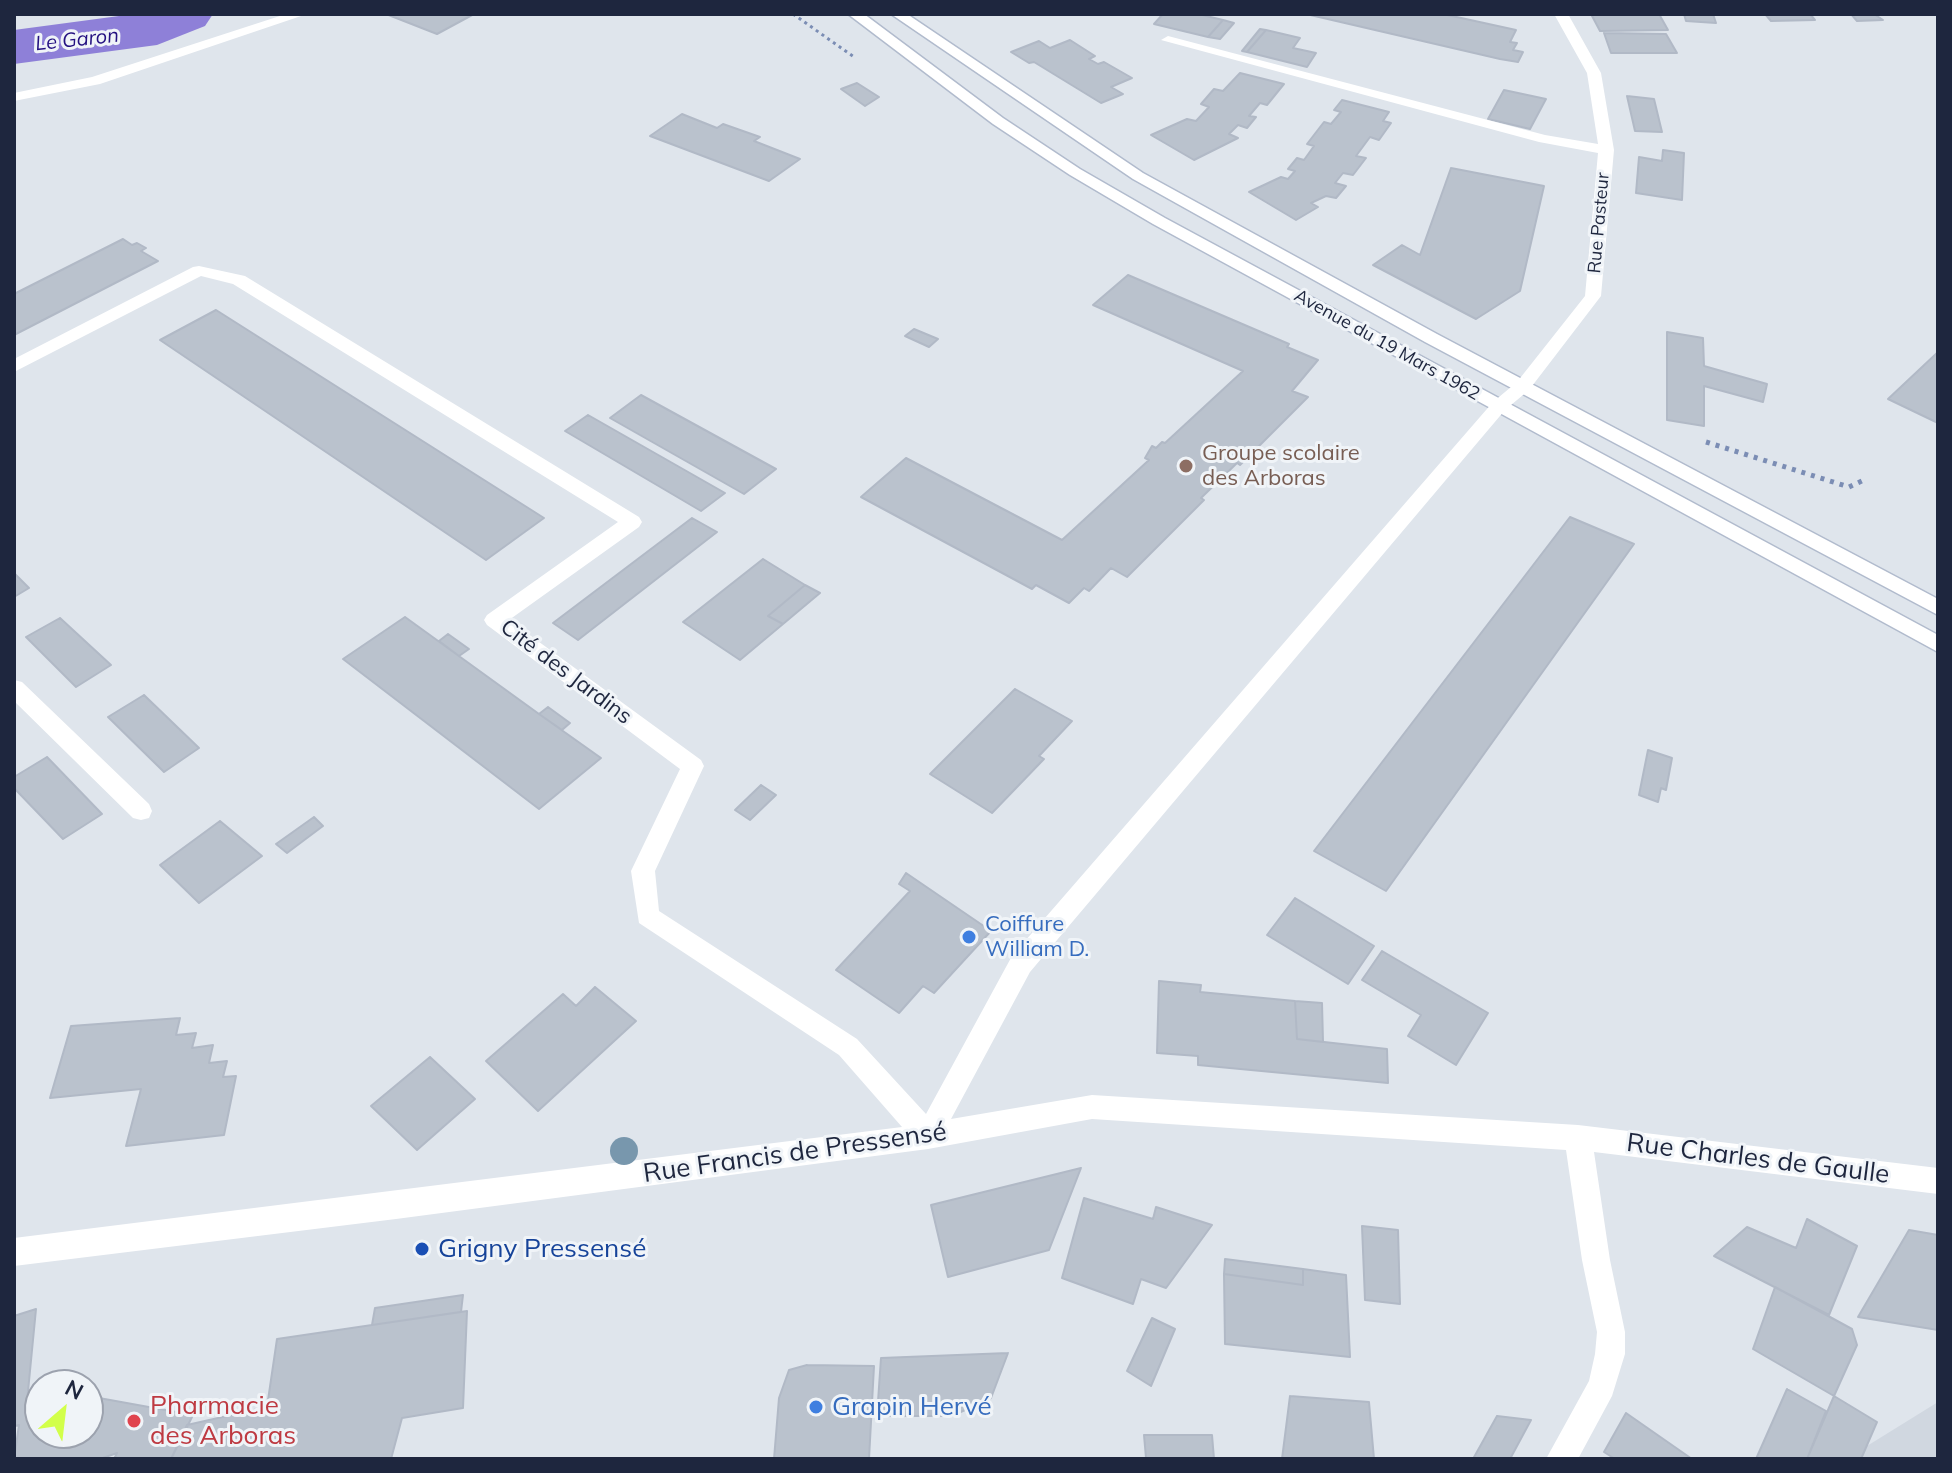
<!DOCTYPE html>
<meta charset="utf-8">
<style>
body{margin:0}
#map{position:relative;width:1952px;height:1473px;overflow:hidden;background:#dfe5ec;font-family:Mulish,sans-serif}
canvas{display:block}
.frame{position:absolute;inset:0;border:16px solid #1e263e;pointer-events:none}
.north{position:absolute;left:24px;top:1369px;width:80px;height:80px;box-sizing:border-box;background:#f0f4f8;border:2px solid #9ca2ae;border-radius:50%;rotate:28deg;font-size:22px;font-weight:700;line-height:32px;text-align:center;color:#1e263e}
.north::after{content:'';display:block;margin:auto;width:28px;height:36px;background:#d2ff4a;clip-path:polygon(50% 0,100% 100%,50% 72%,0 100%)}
</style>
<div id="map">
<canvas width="1952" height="1473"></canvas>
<div class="frame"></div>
<div class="north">N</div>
</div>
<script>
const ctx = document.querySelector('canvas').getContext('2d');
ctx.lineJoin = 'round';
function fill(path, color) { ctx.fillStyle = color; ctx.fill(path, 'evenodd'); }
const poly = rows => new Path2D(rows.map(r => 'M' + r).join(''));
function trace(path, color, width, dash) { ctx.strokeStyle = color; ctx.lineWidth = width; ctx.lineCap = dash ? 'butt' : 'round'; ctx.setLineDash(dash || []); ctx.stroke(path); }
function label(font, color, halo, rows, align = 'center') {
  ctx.font = font + ' Mulish,sans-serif'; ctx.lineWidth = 6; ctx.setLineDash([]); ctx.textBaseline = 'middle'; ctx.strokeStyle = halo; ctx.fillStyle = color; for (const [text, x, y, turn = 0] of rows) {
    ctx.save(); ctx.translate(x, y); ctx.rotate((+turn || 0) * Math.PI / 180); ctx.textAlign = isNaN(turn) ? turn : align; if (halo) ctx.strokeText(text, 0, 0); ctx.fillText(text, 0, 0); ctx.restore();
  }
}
fill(poly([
 [1938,1402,1938,1459,1846,1459]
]), '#d0d7e0');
fill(poly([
 [134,14,213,14,205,26,157,45,14,64,14,30,134,14]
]), '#8e80d8');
const building = poly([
 [386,14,474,14,437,34,386,14],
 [1163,14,1198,14,1223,20,1208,37,1154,24,1163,14],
 [1306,14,1443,14,1516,30,1510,42,1517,43,1513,50,1523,52,1518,62,1500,59,1306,14],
 [1591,14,1659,14,1668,30,1600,31,1591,14],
 [1684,14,1713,14,1716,23,1686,21,1684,14],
 [1765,14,1810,14,1815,20,1771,21,1765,14],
 [1851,14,1874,14,1883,20,1857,21,1851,14],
 [1223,20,1234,23,1220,39,1208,37,1223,20],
 [1260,29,1266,30,1247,52,1242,51,1260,29],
 [1266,30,1300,38,1293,48,1316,53,1307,67,1247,52,1266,30],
 [1604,33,1666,34,1677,53,1611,53,1604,33],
 [1070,40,1095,56,1089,59,1098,64,1104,62,1132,78,1111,87,1123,94,1101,103,1034,62,1029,63,1011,52,1039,41,1050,48,1070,40],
 [1240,73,1284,84,1267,105,1260,103,1249,116,1256,117,1247,128,1238,125,1229,134,1238,138,1194,160,1151,135,1187,119,1196,121,1209,107,1201,104,1214,89,1223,91,1240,73],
 [857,83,879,97,865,106,841,89,857,83],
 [1504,90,1546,99,1530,129,1488,119,1504,90],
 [1627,96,1654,99,1662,132,1635,131,1627,96],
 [1342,100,1389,112,1383,121,1391,123,1379,140,1370,137,1356,156,1366,158,1353,175,1343,173,1335,183,1346,186,1336,198,1326,196,1311,203,1318,207,1296,220,1249,192,1281,177,1288,179,1295,171,1288,169,1297,158,1304,160,1314,146,1307,144,1324,122,1331,124,1341,112,1334,110,1342,100],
 [682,114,717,128,723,124,760,137,754,141,800,159,769,181,650,136,682,114],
 [1663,150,1684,153,1682,200,1636,193,1639,157,1662,161,1663,150],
 [1451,168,1544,186,1520,291,1476,319,1373,265,1402,245,1420,255,1451,168],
 [123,239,132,245,137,243,146,248,141,251,158,261,14,335,14,294,123,239],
 [1128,275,1289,344,1287,347,1318,360,1292,391,1308,397,1240,465,1237,463,1201,498,1204,500,1127,577,1111,568,1089,591,1084,588,1069,603,1036,585,1032,589,861,497,906,458,1062,540,1149,460,1145,458,1152,446,1156,448,1162,442,1165,443,1243,371,1093,305,1128,275],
 [216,310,544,518,486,560,160,340,216,310],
 [914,329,938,339,929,347,905,336,914,329],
 [1667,332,1703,338,1704,366,1767,384,1763,402,1704,386,1704,426,1667,420,1667,332],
 [1938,352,1938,423,1888,399,1938,352],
 [641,395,776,469,744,494,610,418,641,395],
 [588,415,725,493,701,511,565,431,588,415],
 [1570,517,1634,544,1386,891,1314,851,1570,517],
 [692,518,717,532,578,640,553,623,692,518],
 [763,559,805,585,768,616,783,624,740,660,683,622,763,559],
 [14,573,29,588,14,597,14,573],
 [805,585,820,593,783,624,768,616,805,585],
 [405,617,539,714,601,758,539,809,343,659,405,617],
 [60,618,111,665,76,687,26,637,60,618],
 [448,634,469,649,459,656,439,641,448,634],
 [1015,689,1072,721,1039,756,1044,759,992,813,930,774,1015,689],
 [144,695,199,748,164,772,108,717,144,695],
 [548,707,570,723,562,730,539,714,548,707],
 [1648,750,1672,758,1666,790,1661,788,1658,802,1639,795,1648,750],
 [47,757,102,814,63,839,14,788,14,777,47,757],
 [761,785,776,795,750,820,735,810,761,785],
 [314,817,323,826,287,853,276,844,314,817],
 [220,821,262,856,199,903,160,865,220,821],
 [906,873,991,931,934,993,923,986,899,1013,836,970,910,891,899,884,906,873],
 [1295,898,1374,946,1348,984,1267,935,1295,898],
 [1382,951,1488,1013,1456,1065,1408,1036,1421,1015,1362,980,1382,951],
 [1159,981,1201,985,1200,992,1295,1001,1297,1039,1387,1049,1388,1083,1198,1065,1198,1056,1157,1053,1159,981],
 [595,987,636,1021,538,1111,486,1061,563,994,576,1006,595,987],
 [1295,1001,1322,1003,1323,1042,1297,1039,1295,1001],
 [180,1018,176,1035,196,1033,192,1048,213,1045,209,1063,227,1061,223,1077,236,1076,224,1135,126,1146,141,1089,50,1098,71,1026,180,1018],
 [430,1057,475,1099,417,1150,371,1106,430,1057],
 [1081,1168,1049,1250,948,1277,931,1205,1081,1168],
 [1084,1198,1153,1219,1156,1207,1212,1225,1166,1288,1141,1279,1133,1304,1062,1278,1084,1198],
 [1807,1219,1857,1246,1829,1315,1714,1256,1747,1227,1796,1248,1807,1219],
 [1362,1226,1398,1230,1400,1304,1365,1300,1362,1226],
 [1909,1230,1938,1235,1938,1330,1858,1317,1909,1230],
 [1225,1259,1303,1269,1303,1285,1224,1274,1225,1259],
 [1303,1269,1346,1275,1350,1357,1225,1344,1224,1274,1303,1285,1303,1269],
 [1775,1287,1852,1329,1857,1345,1834,1396,1753,1349,1775,1287],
 [463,1295,461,1312,372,1325,375,1308,463,1295],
 [36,1309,26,1412,40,1408,40,1433,88,1433,88,1396,193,1415,171,1459,114,1459,117,1453,100,1459,14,1459,19,1425,14,1426,14,1316,36,1309],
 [467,1311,463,1408,402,1418,391,1459,171,1459,187,1425,267,1407,277,1339,467,1311],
 [1152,1318,1175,1329,1151,1386,1127,1371,1152,1318],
 [1008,1353,991,1398,952,1416,877,1416,881,1358,1008,1353],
 [807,1365,874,1366,869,1459,774,1459,779,1398,789,1370,807,1365],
 [1787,1389,1826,1411,1807,1459,1756,1459,1787,1389],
 [1290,1396,1369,1402,1374,1459,1282,1459,1290,1396],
 [1834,1396,1877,1422,1861,1459,1807,1459,1834,1396],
 [1626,1413,1692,1459,1615,1459,1604,1452,1626,1413],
 [1497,1416,1531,1420,1510,1459,1473,1459,1497,1416],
 [1144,1435,1212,1435,1214,1459,1049,1459,1146,1458,1144,1435]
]);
fill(building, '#bac2cd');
trace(building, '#b1b9c6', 2);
const secondary = poly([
 [848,14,864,14,1003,118,1080,169,1165,218,1938,635,1938,652,1153,224,1070,175,993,124,848,14],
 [891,14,907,14,1143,173,1437,334,1938,599,1938,615,1425,342,1133,179,891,14]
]);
trace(secondary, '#b1bbcd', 3);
trace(poly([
 [793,14,854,57]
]), '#7b8db4', 3, [3, 4]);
trace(poly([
 [1706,442,1849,487,1866,479]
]), '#7b8db4', 5, [4, 6]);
fill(poly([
 [286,14,307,14,100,84,14,101,14,93,92,77,286,14],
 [1554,14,1568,14,1601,73,1614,150,1601,296,1529,390,1505,410,1030,972,951,1119,1092,1095,1578,1125,1938,1168,1938,1194,1594,1152,1610,1260,1625,1332,1625,1354,1612,1396,1578,1459,1546,1459,1589,1381,1595,1354,1597,1332,1582,1260,1566,1150,1092,1119,928,1149,396,1219,14,1266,14,1238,902,1127,839,1055,639,923,631,871,680,769,487,625,484,620,487,615,618,522,233,284,201,276,14,372,14,359,193,267,199,266,245,276,639,517,642,522,639,527,509,620,701,760,704,766,655,871,659,911,857,1039,926,1114,1012,956,1493,402,1517,382,1585,296,1598,153,1539,142,1161,40,1168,36,1545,135,1598,144,1587,73,1554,14],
 [14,680,22,682,149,804,152,811,149,818,141,820,133,818,14,701,14,680]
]), '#fff');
fill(secondary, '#fff');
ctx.fillStyle = '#7897ad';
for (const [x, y] of [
 [624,1151]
]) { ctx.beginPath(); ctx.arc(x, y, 14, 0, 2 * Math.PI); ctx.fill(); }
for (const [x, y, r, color] of [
 [1186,466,8,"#8d6e63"],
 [969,937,8,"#3f7fe0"],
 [422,1249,8,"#1a4fb4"],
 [816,1407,8,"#3f7fe0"],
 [134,1421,8,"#e0444e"]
]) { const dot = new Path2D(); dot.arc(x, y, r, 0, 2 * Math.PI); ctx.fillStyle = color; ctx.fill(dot); trace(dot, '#f0f4f8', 3); }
label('18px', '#1e263e', '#f0f4f8', [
 ["Rue Pasteur",1599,223,-85],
 ["Avenue du 19 Mars 1962",1387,345,29]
]);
label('italic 20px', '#241181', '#f0f4f8', [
 ["Le Garon",77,40,-6]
]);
label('22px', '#785e54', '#f0f4f8', [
 ["Groupe scolaire",1202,453],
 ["des Arboras",1202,478]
], 'left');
label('22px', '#1e263e', '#f0f4f8', [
 ["Cité des Jardins",566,672,37]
]);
label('22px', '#366cbe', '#f0f4f8', [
 ["Coiffure",985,924],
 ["William D.",985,949]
], 'left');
label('26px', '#1e263e', '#f0f4f8', [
 ["Rue Francis de Pressensé",795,1153,-8],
 ["Rue Charles de Gaulle",1758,1159,7]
]);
label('26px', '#164399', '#f0f4f8', [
 ["Grigny Pressensé",438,1249]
], 'left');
label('26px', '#be3a42', '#f0f4f8', [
 ["Pharmacie",150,1406],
 ["des Arboras",150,1436]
], 'left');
label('26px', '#366cbe', '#f0f4f8', [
 ["Grapin Hervé",832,1407]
], 'left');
</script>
